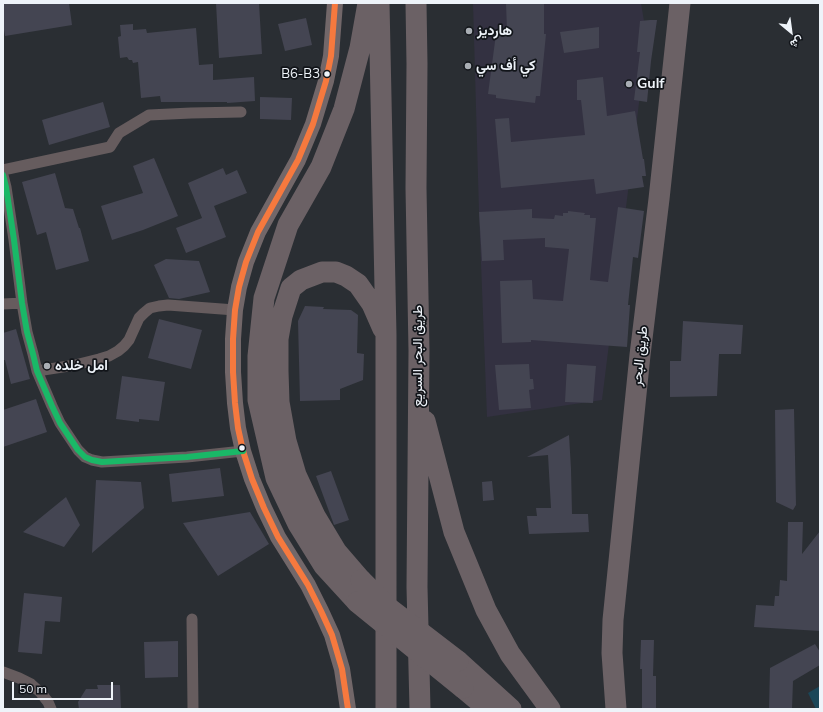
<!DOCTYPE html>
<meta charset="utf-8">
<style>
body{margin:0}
#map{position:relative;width:823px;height:712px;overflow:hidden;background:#2a2e33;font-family:Mulish,Vazirmatn,sans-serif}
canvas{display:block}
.frame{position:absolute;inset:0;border:4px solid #eef3f9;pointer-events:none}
.north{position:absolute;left:771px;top:12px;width:40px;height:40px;-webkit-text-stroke:3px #12151a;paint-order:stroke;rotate:151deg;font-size:11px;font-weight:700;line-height:16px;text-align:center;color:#eef3f9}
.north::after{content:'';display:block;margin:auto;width:14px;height:18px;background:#eef3f9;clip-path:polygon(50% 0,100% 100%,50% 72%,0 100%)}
.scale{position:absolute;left:12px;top:682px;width:101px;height:18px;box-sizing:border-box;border:2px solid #eef3f9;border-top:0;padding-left:5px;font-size:12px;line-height:14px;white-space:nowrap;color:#eef3f9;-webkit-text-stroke:3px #12151a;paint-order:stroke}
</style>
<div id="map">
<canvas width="823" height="712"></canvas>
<div class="frame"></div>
<div class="north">ش</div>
<div class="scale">50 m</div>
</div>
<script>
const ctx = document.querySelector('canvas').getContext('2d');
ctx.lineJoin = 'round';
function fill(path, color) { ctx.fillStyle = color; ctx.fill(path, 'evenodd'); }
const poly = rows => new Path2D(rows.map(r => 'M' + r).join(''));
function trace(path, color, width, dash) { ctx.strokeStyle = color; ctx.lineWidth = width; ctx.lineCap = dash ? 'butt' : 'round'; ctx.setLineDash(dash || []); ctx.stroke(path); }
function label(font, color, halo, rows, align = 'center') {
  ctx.font = font + ' Mulish,Vazirmatn,sans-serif'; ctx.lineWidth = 3.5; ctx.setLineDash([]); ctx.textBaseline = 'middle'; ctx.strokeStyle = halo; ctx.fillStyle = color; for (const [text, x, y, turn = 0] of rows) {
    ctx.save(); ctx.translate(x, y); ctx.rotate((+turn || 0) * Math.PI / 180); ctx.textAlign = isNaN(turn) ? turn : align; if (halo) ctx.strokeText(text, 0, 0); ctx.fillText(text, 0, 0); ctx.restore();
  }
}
fill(poly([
 [473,3,641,3,647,39,602,400,487,417,479,212]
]), '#333141');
fill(poly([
 [820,686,820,709,816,709,808,693]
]), '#1b4658');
fill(poly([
 [3,3,69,3,72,25,5,36,3,24],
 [216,3,259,3,262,54,219,58],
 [506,3,544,3,544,34,546,34,540,96,536,96,535,103,496,98,496,95,488,94,496,34,503,36,504,31,507,31],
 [306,18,312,45,285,51,278,24],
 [650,20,657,20,651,61,647,102,634,100,640,52,637,52,640,21],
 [133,24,133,30,146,29,147,33,196,28,199,65,213,64,213,80,254,77,255,101,227,103,227,102,161,102,160,96,141,98,138,62,133,63,132,60,129,60,127,57,120,58,118,37,121,36,120,25],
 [599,27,599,48,564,53,560,32],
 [603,77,607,116,635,111,643,159,644,159,646,176,642,176,644,187,596,194,594,179,501,188,495,119,509,118,511,142,585,135,581,100,577,100,577,80],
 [260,97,292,98,291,120,260,119],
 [103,102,110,127,49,145,42,120],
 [154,158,178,216,143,230,112,240,101,206,143,193,133,166],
 [223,168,226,175,237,170,247,193,214,206,226,237,186,253,176,228,202,218,188,183],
 [55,173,65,208,73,209,79,228,80,228,89,261,56,270,46,232,37,235,22,182],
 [618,207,644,211,638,258,633,257,628,305,630,305,627,347,531,340,531,342,502,343,500,281,532,280,533,299,563,301,569,249,545,247,545,238,503,240,504,260,482,261,479,212,532,209,532,218,554,219,555,215,563,216,563,213,568,213,568,211,585,213,584,215,590,215,590,218,596,218,590,280,608,282],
 [166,259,199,261,210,292,179,299,169,298,154,265],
 [305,306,324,307,323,309,351,310,358,315,357,353,364,354,363,380,340,389,340,400,300,401,298,321],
 [159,319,202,330,191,369,148,358],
 [683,321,743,325,741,354,719,354,717,396,670,397,670,361,681,361],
 [16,329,30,379,11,384,5,360,3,360,3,333],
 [529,364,530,379,533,379,534,389,529,390,531,408,499,410,495,365],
 [567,364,596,366,593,403,565,402],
 [122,376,165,382,159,421,139,419,139,422,116,419],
 [36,399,47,432,3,447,3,410],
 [794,409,796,505,793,510,776,502,775,410],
 [569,435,571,469,572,514,588,514,589,532,529,534,527,516,537,516,536,508,551,508,548,455,527,457],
 [220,468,224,496,172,502,169,474],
 [331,471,349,520,334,525,316,476],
 [96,480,141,482,144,508,92,553],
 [492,481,494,500,483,501,482,482],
 [66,497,80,525,64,547,23,532],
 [250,512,269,544,218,576,183,523],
 [788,522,803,522,802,554,820,531,820,631,754,627,756,605,774,606,775,596,779,596,780,580,787,581],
 [24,593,62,597,60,622,45,621,42,654,18,652],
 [641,640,654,640,653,676,656,676,656,709,642,709,642,669,640,669],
 [178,641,178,677,145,678,144,642],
 [815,644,820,652,820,665,793,681,792,709,769,709,770,668],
 [97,685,120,685,121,709,79,709,78,702,86,689,98,689]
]), '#444552');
trace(poly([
 [3,170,110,147,119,133,149,115,191,113,241,112],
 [3,175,6,187,14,240,22,303,27,332,33,354,37,371,52,406,60,423,78,450,85,457,92,460,102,462,187,457,243,451],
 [3,304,22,303],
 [37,371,75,365,99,359,109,356,118,351,124,346,129,340,139,318,144,313,150,308,159,306,168,305,235,310],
 [192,619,193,709],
 [3,672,19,678,31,684,41,693,48,702,51,709]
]), '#665c5e', 11);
trace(poly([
 [335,3,331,56,326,81,313,124,298,160,258,232,246,262,239,287,235,310,233,339,233,372,235,403,238,428,243,451,252,479,264,508,278,537,308,585,321,611,332,635,342,669,348,709]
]), '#726769', 16);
trace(poly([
 [379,3,386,335,386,709],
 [416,3,417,64,416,188,419,351,417,587,420,709],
 [425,421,454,532,486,610,510,654,550,709],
 [361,580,336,551,315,516,296,475,286,441,279,402,278,371,278,339,282,316,291,288,301,280,322,272,336,272,346,276,358,284,372,304,383,329],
 [357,602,324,566,298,524,276,478,258,400,258,356,264,298,288,225,321,167,344,109,360,48,368,3],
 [458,661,511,709],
 [463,688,488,709],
 [616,709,612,653,613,620,640,355,659,199,680,3]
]), '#6b6165', 21);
trace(poly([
 [361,580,389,608,458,661],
 [357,602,463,688]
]), '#6b6165', 21);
trace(poly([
 [335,3,331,56,326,81,313,124,298,160,258,232,246,262,239,287,235,310,233,339,233,372,235,403,238,428,243,451,252,479,264,508,278,537,308,585,321,611,332,635,342,669,348,709]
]), '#f6793e', 6);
trace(poly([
 [3,175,6,187,14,240,22,303,27,332,33,354,37,371,52,406,60,423,78,450,85,457,92,460,102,462,187,457,243,451]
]), '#1ab867', 6);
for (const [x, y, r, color] of [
 [469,31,4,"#a9aeb4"],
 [468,66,4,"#a9aeb4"],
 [327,74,3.5,"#eef3f9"],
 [629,84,4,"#a9aeb4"],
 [47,366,4,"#a9aeb4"],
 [242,448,3.5,"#eef3f9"]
]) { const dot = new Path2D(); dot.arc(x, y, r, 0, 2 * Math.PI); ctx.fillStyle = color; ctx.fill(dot); trace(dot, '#12151a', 1.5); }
label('13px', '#eef3f9', '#12151a', [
 ["B6-B3",320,74]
], 'right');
label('bold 14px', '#eef3f9', '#12151a', [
 ["هارديز",477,31],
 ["كي أف سي",476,66],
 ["Gulf",637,84],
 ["امل خلده",55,366]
], 'left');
label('14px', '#eef3f9', '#12151a', [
 ["طريق البحر السريع",418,356,-90],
 ["طريق البحر",640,356,-84]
]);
</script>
